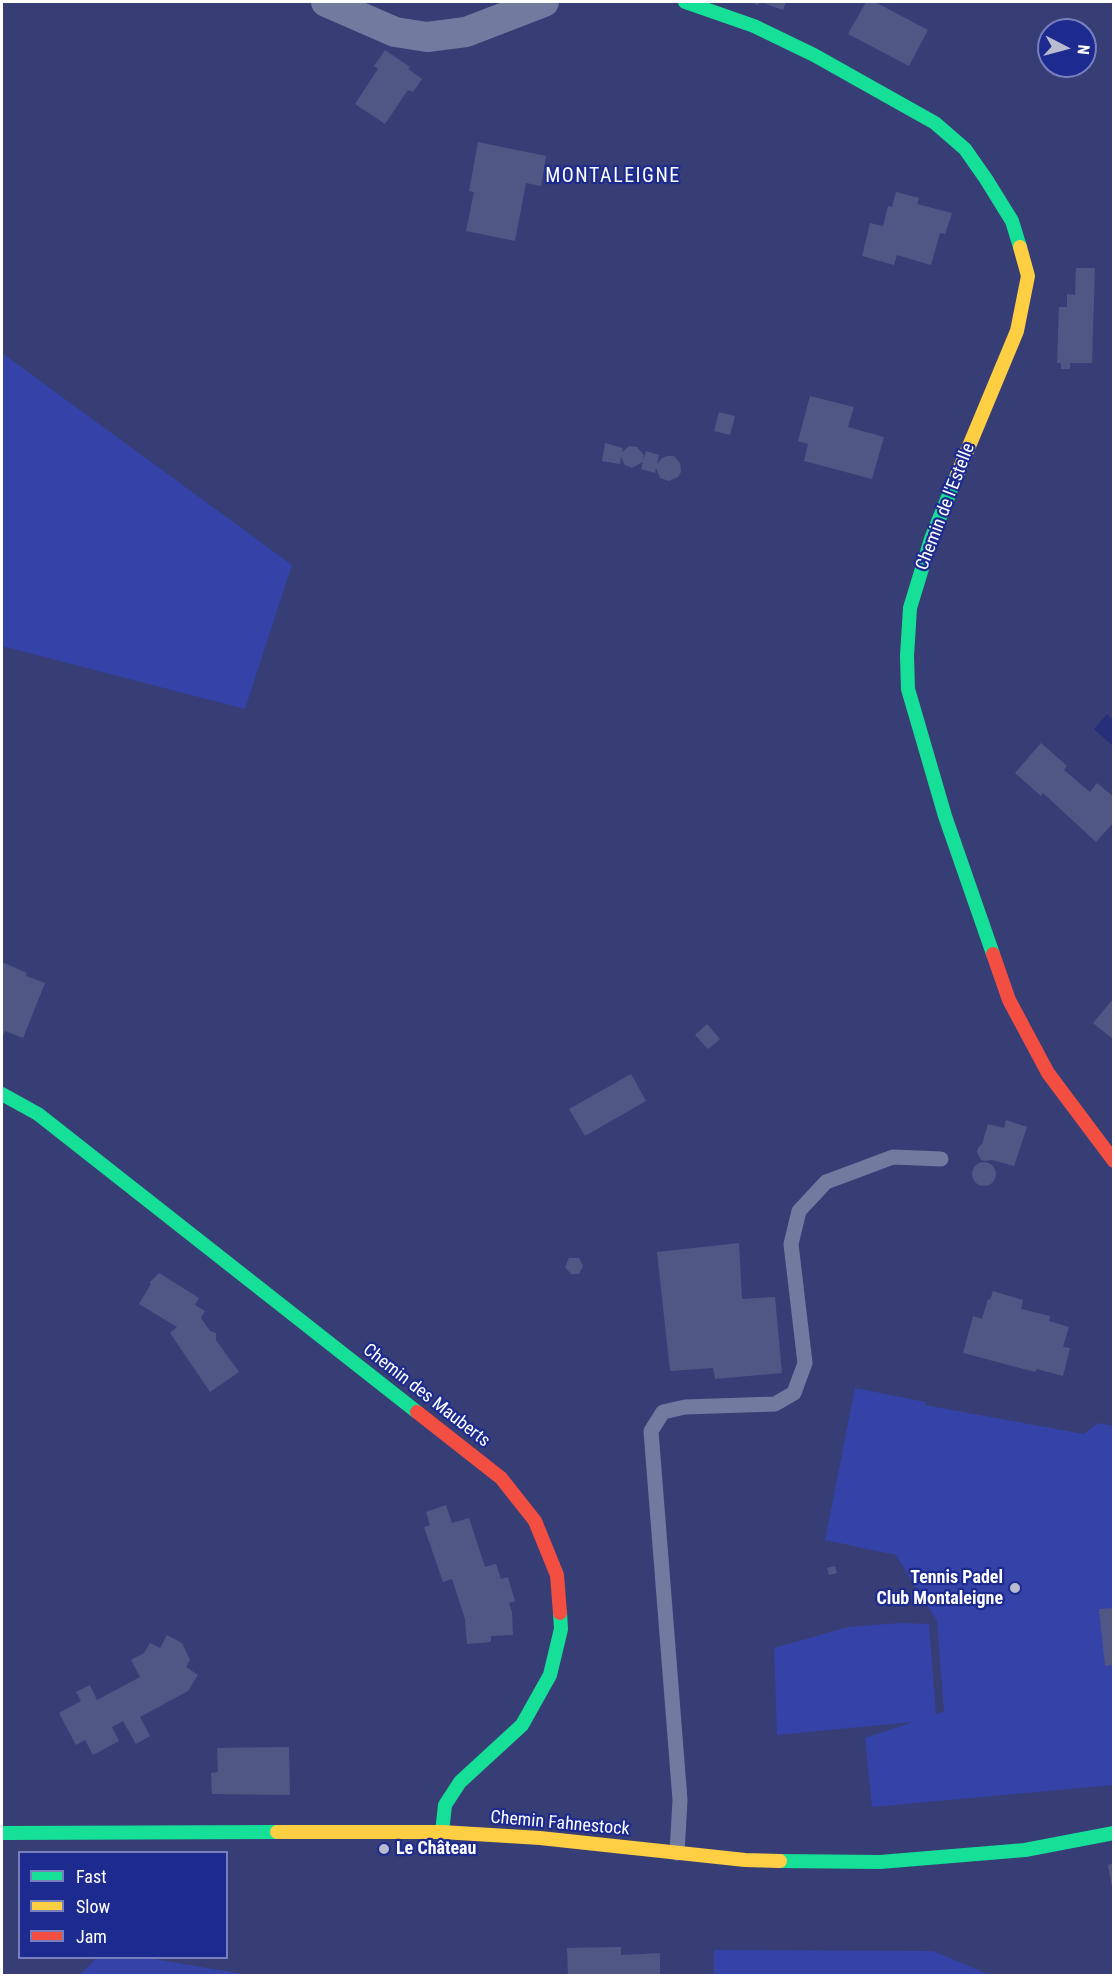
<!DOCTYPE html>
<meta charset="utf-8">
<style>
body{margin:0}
#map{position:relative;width:1115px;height:1977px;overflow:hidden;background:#373e75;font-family:"Roboto Condensed",sans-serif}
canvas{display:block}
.frame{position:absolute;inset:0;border:3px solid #fff;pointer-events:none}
.legend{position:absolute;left:18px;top:1851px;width:210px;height:108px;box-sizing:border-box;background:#1d2a8f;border:2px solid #777fbc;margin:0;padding:8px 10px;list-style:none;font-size:18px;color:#fff}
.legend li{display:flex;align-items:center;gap:12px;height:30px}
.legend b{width:30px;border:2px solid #777fbc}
.north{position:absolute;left:1037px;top:18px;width:60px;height:60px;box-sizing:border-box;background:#1d2a8f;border:2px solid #777fbc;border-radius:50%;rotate:96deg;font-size:16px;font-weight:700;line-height:24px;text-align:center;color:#fff}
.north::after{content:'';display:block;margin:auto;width:21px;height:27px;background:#b9bbcf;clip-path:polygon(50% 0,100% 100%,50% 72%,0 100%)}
</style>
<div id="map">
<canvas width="1115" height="1977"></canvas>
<div class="frame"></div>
<ul class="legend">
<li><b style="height:8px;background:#16e098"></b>Fast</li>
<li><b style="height:8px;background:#ffcf43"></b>Slow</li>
<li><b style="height:8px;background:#f24e42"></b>Jam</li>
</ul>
<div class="north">N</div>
</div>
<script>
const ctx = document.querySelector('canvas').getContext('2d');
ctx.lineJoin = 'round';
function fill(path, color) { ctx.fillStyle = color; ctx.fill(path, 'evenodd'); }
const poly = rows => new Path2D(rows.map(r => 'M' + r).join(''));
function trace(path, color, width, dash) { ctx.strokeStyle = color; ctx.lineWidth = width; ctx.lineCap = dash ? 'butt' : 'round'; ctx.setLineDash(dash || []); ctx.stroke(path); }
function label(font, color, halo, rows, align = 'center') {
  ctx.font = font + ' "Roboto Condensed",sans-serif'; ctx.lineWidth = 4.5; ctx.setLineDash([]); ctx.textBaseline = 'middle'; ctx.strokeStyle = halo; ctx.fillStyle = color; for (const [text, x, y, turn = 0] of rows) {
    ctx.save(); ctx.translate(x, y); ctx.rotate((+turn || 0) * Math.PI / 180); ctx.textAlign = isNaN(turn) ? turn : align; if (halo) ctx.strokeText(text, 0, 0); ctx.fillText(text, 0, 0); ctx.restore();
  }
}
fill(poly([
 [2,353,292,565,245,709,2,646],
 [855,1388,926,1402,925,1405,930,1406,1084,1434,1098,1423,1113,1426,1113,1785,872,1807,865,1738,913,1722,777,1735,774,1648,848,1627,900,1623,929,1624,936,1714,944,1712,937,1621,896,1555,825,1540],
 [714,1950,933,1951,990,1975,714,1975],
 [96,1958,148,1958,248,1975,80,1975]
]), '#3542a7');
fill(poly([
 [1107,714,1113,720,1113,746,1094,729]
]), '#262f7a');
fill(poly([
 [748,2,786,2,783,10,760,2,758,5],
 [866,2,875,2,928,30,909,66,848,34],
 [385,50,410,67,408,69,422,79,413,92,408,90,385,124,355,104,378,69,374,66],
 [478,142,546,156,541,186,526,183,515,241,466,231,474,192,469,191],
 [896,192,919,198,917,204,952,213,945,234,940,233,931,265,897,255,894,265,862,256,870,223,883,226,888,206,892,207],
 [1076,268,1095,268,1092,363,1070,363,1070,369,1061,369,1061,363,1057,363,1059,307,1067,307,1067,294,1075,295],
 [810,396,854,407,848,427,884,437,872,479,804,461,808,444,798,441],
 [719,412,735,416,730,435,714,431],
 [605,443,623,448,622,452,629,446,637,447,644,455,643,461,646,451,659,455,657,464,662,458,667,456,674,456,680,463,681,472,678,477,669,481,660,478,656,468,655,473,641,469,643,462,632,468,625,465,621,457,620,464,602,461],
 [1041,743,1067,766,1064,770,1090,792,1097,783,1114,797,1114,822,1096,842,1043,793,1041,796,1015,773],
 [2,962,27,973,26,976,45,983,23,1038,5,1031,2,1039],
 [1114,998,1114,1040,1093,1023],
 [707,1024,720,1039,708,1049,695,1035],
 [631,1074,646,1101,585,1136,569,1109],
 [1006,1120,1027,1127,1014,1166,992,1160,985,1161,981,1160,977,1152,978,1148,982,1144,988,1124,1004,1128],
 '972 1174a12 12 0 1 1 24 0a12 12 0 1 1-24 0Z',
 [739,1243,742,1299,775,1297,782,1373,715,1379,713,1368,670,1371,657,1252],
 [569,1258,579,1258,583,1266,579,1274,571,1274,565,1267],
 [159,1273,199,1298,195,1305,205,1311,201,1318,210,1331,216,1333,216,1340,239,1372,210,1392,170,1333,177,1327,139,1304,151,1284,149,1283],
 [993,1291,1023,1300,1021,1309,1050,1316,1049,1321,1069,1327,1063,1347,1070,1348,1063,1376,1037,1369,1035,1372,963,1353,973,1316,982,1319,988,1299,990,1300],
 [446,1505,452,1523,469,1518,485,1567,496,1564,501,1579,508,1577,515,1601,509,1603,512,1612,513,1635,491,1636,491,1642,467,1644,465,1619,452,1579,443,1582,424,1527,430,1525,426,1512],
 [835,1566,837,1573,829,1575,827,1568],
 [1114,1608,1114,1665,1105,1666,1099,1609],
 [167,1635,182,1643,190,1660,186,1667,198,1675,188,1691,140,1717,150,1736,136,1744,123,1721,112,1727,119,1741,93,1755,85,1740,76,1745,59,1713,81,1701,76,1692,90,1685,97,1700,140,1677,131,1660,144,1653,150,1643,160,1648],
 [289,1747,290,1795,212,1794,211,1773,218,1772,217,1748],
 [1114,1863,1114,1887,1112,1887,1108,1865],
 [621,1947,621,1955,660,1953,660,1976,568,1976,567,1948]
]), '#515784');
trace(poly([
 [677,1853,680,1800,651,1431,663,1412,685,1407,775,1404,794,1393,805,1363,791,1244,799,1211,826,1182,893,1157,941,1159]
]), '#737aa0', 15);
trace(poly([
 [326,2,395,32,427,37,466,32,544,2]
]), '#737aa0', 30);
trace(poly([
 [685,2,754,26,814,55,935,123,965,149,986,179,1012,221,1020,247],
 [957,475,931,539,910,608,907,656,908,689,945,816,993,954],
 [2,1094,38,1114,417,1412],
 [442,1832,445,1805,460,1782,522,1725,550,1675,561,1629,560,1613],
 [2,1833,277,1832],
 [780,1861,880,1862,1025,1850,1114,1833]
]), '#16e098', 14);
trace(poly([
 [957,475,1017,331,1028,276,1020,247],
 [277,1832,442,1832,540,1838,745,1860,780,1861]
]), '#ffcf43', 14);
trace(poly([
 [993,954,1009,1000,1048,1073,1114,1161],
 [417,1412,501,1478,535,1521,557,1575,560,1613]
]), '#f24e42', 14);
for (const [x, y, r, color] of [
 [1015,1588,6,"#b9bbcf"],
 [384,1849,6,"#b9bbcf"]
]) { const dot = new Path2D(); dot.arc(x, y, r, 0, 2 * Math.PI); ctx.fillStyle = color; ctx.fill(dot); trace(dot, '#1d2a8f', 2); }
label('18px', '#fff', '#1d2a8f', [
 ["Chemin de l'Estelle",946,507,-69],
 ["Chemin des Mauberts",426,1396,38],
 ["Chemin Fahnestock",560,1824,5]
]);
label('bold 18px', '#fff', '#1d2a8f', [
 ["Tennis Padel",1003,1578],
 ["Club Montaleigne",1003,1599],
 ["Le Château",396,1849,"left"]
], 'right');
ctx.letterSpacing = '1.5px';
label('20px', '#fff', '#1d2a8f', [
 ["MONTALEIGNE",613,177]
]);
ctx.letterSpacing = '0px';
</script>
